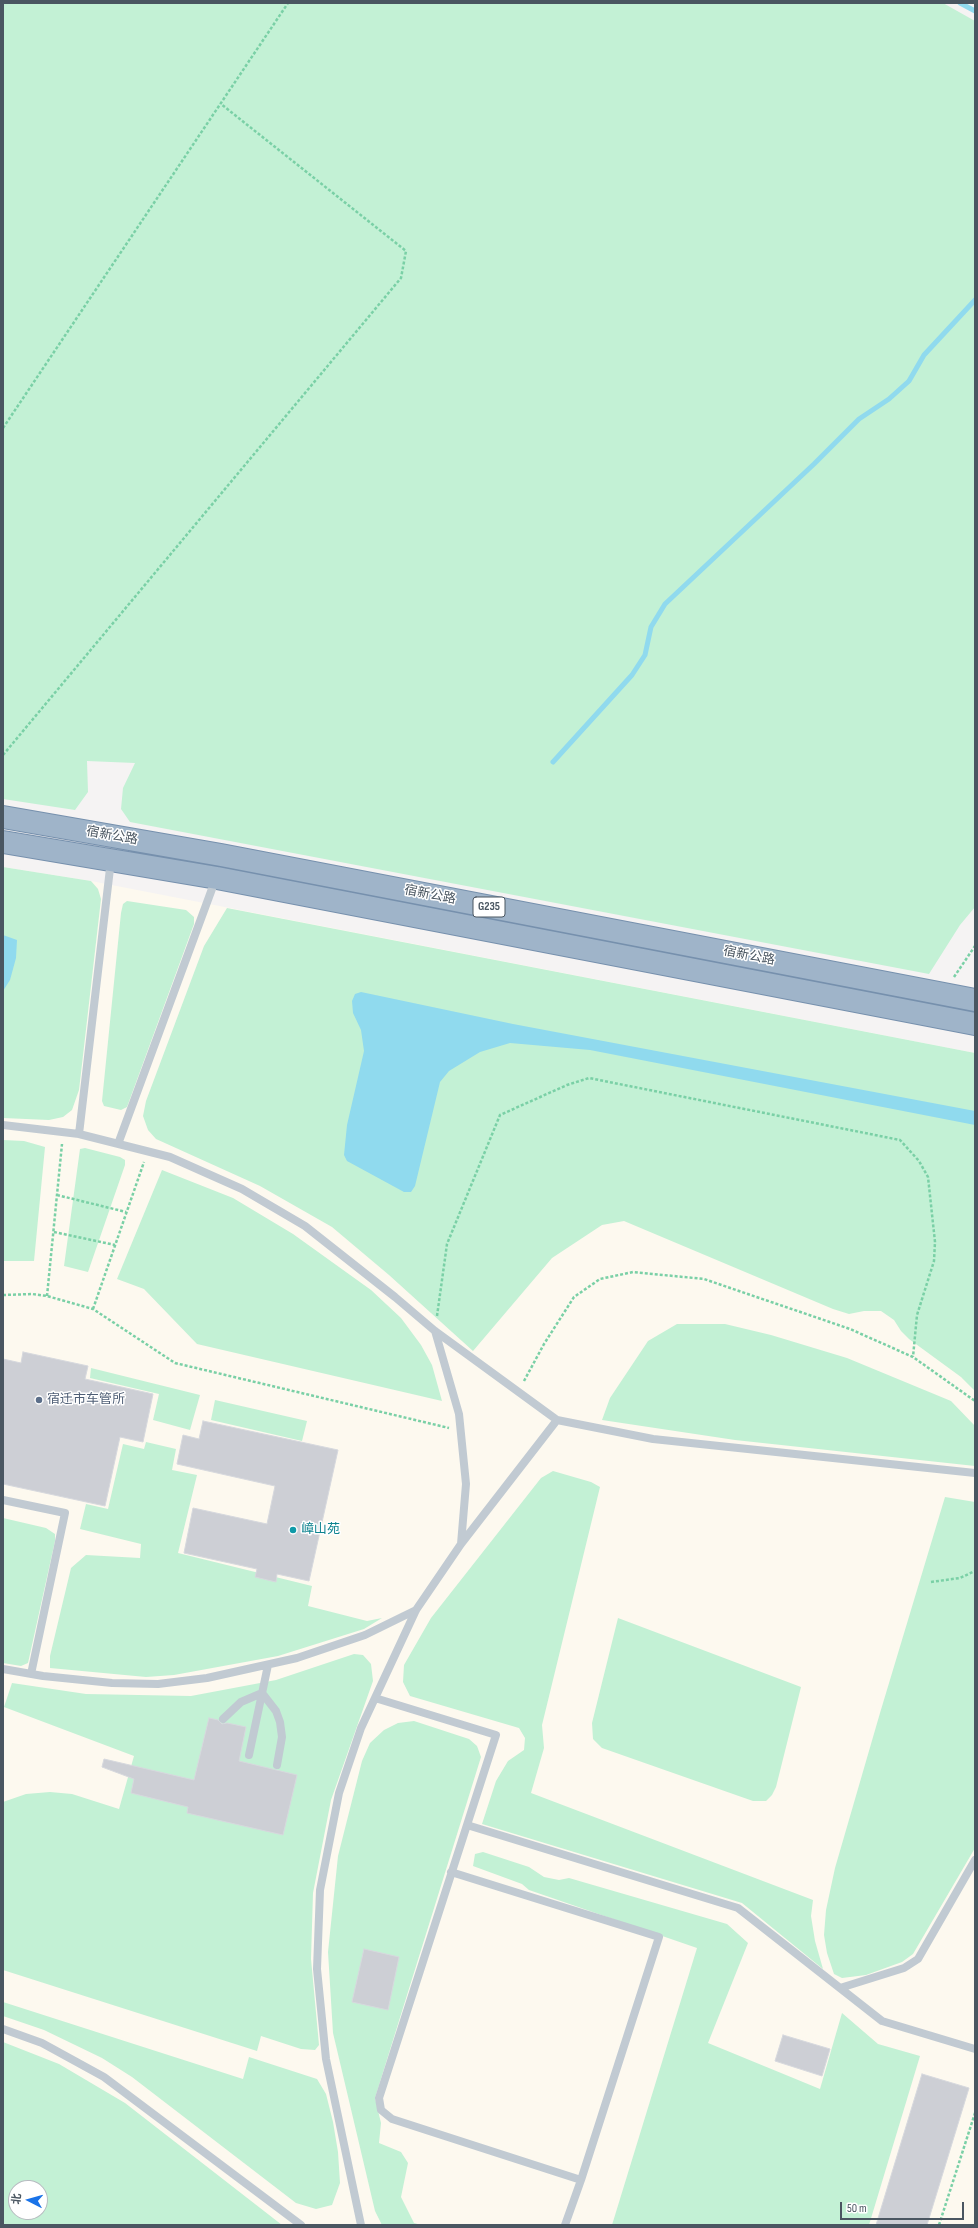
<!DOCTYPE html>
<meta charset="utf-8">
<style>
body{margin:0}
#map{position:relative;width:978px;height:2228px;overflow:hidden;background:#f5f3f3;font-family:"Sofia Sans Condensed","Noto Sans SC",sans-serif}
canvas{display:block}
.frame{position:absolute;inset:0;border:4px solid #4a5661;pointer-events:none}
.north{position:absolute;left:8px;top:2180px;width:40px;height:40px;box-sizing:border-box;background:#fff;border:1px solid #b7bbc0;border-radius:50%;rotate:276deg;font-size:11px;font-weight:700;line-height:16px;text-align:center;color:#4a5661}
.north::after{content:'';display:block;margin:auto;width:14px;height:18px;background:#1a73e8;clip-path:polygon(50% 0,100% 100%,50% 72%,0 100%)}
.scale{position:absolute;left:840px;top:2202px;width:124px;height:18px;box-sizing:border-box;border:2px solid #4a5661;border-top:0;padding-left:5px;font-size:12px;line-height:14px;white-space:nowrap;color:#4a5661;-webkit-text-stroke:3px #fff;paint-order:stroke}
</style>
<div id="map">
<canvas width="978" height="2228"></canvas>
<div class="frame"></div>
<div class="north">北</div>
<div class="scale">50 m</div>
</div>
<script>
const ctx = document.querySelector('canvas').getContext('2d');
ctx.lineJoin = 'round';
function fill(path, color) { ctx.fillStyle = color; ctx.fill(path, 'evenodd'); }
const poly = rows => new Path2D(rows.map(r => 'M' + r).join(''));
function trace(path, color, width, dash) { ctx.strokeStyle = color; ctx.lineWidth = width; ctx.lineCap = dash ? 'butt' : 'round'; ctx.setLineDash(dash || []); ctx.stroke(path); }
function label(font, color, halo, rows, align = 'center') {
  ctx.font = font + ' "Sofia Sans Condensed","Noto Sans SC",sans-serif'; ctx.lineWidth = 3; ctx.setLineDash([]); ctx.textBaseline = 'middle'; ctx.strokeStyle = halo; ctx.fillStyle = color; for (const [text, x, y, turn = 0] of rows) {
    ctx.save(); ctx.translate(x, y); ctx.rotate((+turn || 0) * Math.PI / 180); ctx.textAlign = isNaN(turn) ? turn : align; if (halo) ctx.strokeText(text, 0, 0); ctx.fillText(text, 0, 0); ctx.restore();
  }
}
fill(poly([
 [3,867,91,881,975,1053,975,2225,3,2225],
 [16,2188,40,2188,40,2212,16,2212]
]), '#fdf9ef');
fill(poly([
 [3,3,943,3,975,21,975,907,960,925,929,974,130,822,121,809,123,788,135,763,87,761,88,792,75,810,3,799],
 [3,867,91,881,98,889,101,899,79,1090,72,1110,63,1117,49,1120,3,1118],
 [127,901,186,910,194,917,194,924,127,1107,121,1110,104,1106,102,1101,121,913,123,904],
 [227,908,975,1053,975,1391,961,1377,909,1339,901,1331,894,1320,881,1311,864,1311,849,1314,833,1309,624,1221,602,1225,552,1258,473,1351,389,1275,332,1227,260,1186,156,1139,148,1130,143,1116,146,1101,204,946],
 [3,1140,24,1141,45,1147,34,1261,3,1261],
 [85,1148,120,1157,125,1160,125,1165,88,1272,64,1266,80,1149],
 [162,1170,233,1198,293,1234,371,1290,401,1318,421,1345,432,1365,442,1401,197,1344,144,1289,117,1279],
 [677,1324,725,1324,771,1335,847,1358,951,1401,975,1426,975,1466,735,1440,602,1420,610,1398,648,1341],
 [91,1368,200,1395,190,1430,153,1420,159,1394,90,1378],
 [215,1400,307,1421,302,1441,211,1420],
 [146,1442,176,1449,172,1470,197,1475,178,1553,312,1586,308,1606,367,1621,382,1618,364,1629,278,1656,174,1675,146,1677,50,1668,50,1656,71,1568,86,1555,140,1558,141,1544,80,1529,86,1504,108,1509,123,1444,144,1449],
 [553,1471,591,1482,600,1487,542,1725,544,1748,531,1793,813,1900,811,1916,815,1941,823,1969,742,1903,482,1824,496,1781,508,1761,524,1750,525,1738,519,1728,410,1696,403,1682,404,1665,431,1618,541,1478],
 [945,1497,975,1502,975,1848,913,1954,902,1962,866,1975,842,1978,834,1974,827,1953,824,1935,826,1910,835,1868,880,1713],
 [3,1518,46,1528,55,1534,55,1541,28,1663,21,1666,3,1663],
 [618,1618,801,1687,776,1787,772,1795,766,1801,753,1801,602,1748,593,1739,592,1723],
 [354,1654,363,1655,371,1664,373,1681,331,1800,313,1893,311,1959,319,2045,315,2050,301,2049,261,2036,257,2051,3,1970,3,1802,26,1794,50,1792,72,1794,119,1809,134,1756,4,1707,12,1683,86,1694,191,1696,276,1680],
 [414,1721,469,1739,477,1746,481,1757,375,2098,381,2123,379,2143,401,2152,408,2163,401,2197,414,2223,421,2225,382,2225,375,2211,333,2033,328,1952,338,1856,362,1761,370,1743,384,1730,398,1723],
 [483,1852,529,1867,544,1877,559,1880,569,1878,727,1924,748,1943,708,2043,820,2089,842,2013,878,2044,920,2056,869,2225,612,2225,697,1948,529,1890,522,1884,473,1866,475,1854],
 [3,2002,243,2079,249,2057,317,2079,326,2094,333,2122,338,2152,340,2183,332,2205,316,2209,296,2203,132,2077,102,2058,44,2030,3,2016],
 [3,2042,59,2064,125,2103,282,2225,3,2225],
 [16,2188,40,2188,40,2212,16,2212]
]), '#c3f1d5');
fill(poly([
 [3,935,17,940,16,958,10,980,3,991],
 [361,992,513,1024,975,1111,975,1125,590,1050,510,1043,480,1052,449,1071,440,1082,415,1186,411,1192,404,1192,347,1161,344,1155,347,1125,364,1051,361,1030,353,1013,352,1001,355,994]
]), '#90daee');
trace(poly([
 [960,3,975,11],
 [553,762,632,675,645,655,651,627,665,604,814,464,859,419,889,399,909,381,924,355,975,300]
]), '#90daee', 5);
const building = poly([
 [23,1352,88,1366,85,1379,153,1394,143,1442,120,1437,105,1506,3,1484,3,1359,21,1363,23,1352],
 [203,1421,338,1450,309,1581,277,1574,276,1582,255,1577,257,1569,184,1553,193,1508,267,1524,275,1486,177,1464,183,1435,199,1439,203,1421],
 [209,1718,218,1720,222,1724,227,1723,246,1727,239,1761,297,1775,283,1835,187,1813,188,1807,131,1793,134,1779,102,1767,104,1759,194,1780,209,1718],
 [364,1949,399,1957,388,2010,352,2002,364,1949],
 [783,2035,830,2049,822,2076,775,2061,783,2035],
 [922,2074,969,2088,927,2225,876,2225,922,2074]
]);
fill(building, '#cdcfd5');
trace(building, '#d7d9de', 1);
const trunk = poly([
 [3,817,221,855,975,1000],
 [3,842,217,878,975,1024]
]);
trace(trunk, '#7690ad', 24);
trace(poly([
 [3,428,288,3],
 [3,755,401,278,406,251,221,104],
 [954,977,975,946],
 [57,1195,126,1212],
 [54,1232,115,1245],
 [3,1295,32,1294,47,1296,93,1309,175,1363,449,1428],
 [47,1296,62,1144],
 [93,1309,144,1162],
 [437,1316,447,1244,500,1115,567,1085,589,1078,900,1140,919,1161,928,1177,935,1242,934,1261,917,1315,913,1357],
 [524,1381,544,1344,574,1297,600,1279,633,1272,704,1279,850,1329,913,1357,975,1401],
 [931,1582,960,1578,975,1571],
 [939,2225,975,2113]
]), '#7ad0a6', 2.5, [3, 2]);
trace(poly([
 [3,1125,79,1134,170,1157,242,1189,305,1226,395,1297,435,1331,557,1420,653,1439,975,1473],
 [79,1134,111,860],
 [118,1144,216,878],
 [435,1331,459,1414,466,1484,461,1544],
 [3,1500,65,1513,31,1674],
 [3,1669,43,1676,112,1683,158,1684,207,1678,297,1658,365,1635,416,1610],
 [375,1698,496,1735,379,2098,381,2110,392,2119,581,2180,565,2225],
 [223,1719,241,1702,262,1693,276,1711,280,1722,282,1737,277,1765],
 [249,1755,268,1665],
 [467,1825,738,1908,882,2021,975,2049],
 [451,1872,659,1937,581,2180],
 [840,1988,904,1968,918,1959,975,1860],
 [3,2029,42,2043,104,2077,301,2225],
 [361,2225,326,2059,317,1969,320,1890,339,1793,361,1728,416,1610,461,1544,557,1420]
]), '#c1cad2', 8);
trace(trunk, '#9fb4c9', 22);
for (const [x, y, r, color] of [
 [39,1400,4,"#5c6f8a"],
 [293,1530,4,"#0f9aa8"]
]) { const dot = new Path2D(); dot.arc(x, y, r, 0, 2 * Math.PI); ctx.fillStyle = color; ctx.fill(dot); trace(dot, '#fff', 1.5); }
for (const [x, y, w] of [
 [489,907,32]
]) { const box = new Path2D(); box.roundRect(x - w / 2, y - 10, w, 20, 3); ctx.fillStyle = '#fff'; ctx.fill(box); trace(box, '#4a5661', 1); }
label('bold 12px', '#4a5661', null, [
 ["G235",489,907]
]);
label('13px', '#4a5661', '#fff', [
 ["宿新公路",112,836,10],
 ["宿新公路",430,895,11],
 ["宿新公路",749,956,11]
]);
label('13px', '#4e5e75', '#fff', [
 ["宿迁市车管所",47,1400]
], 'left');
label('13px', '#0d838f', '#fff', [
 ["嶂山苑",301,1530]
], 'left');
</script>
